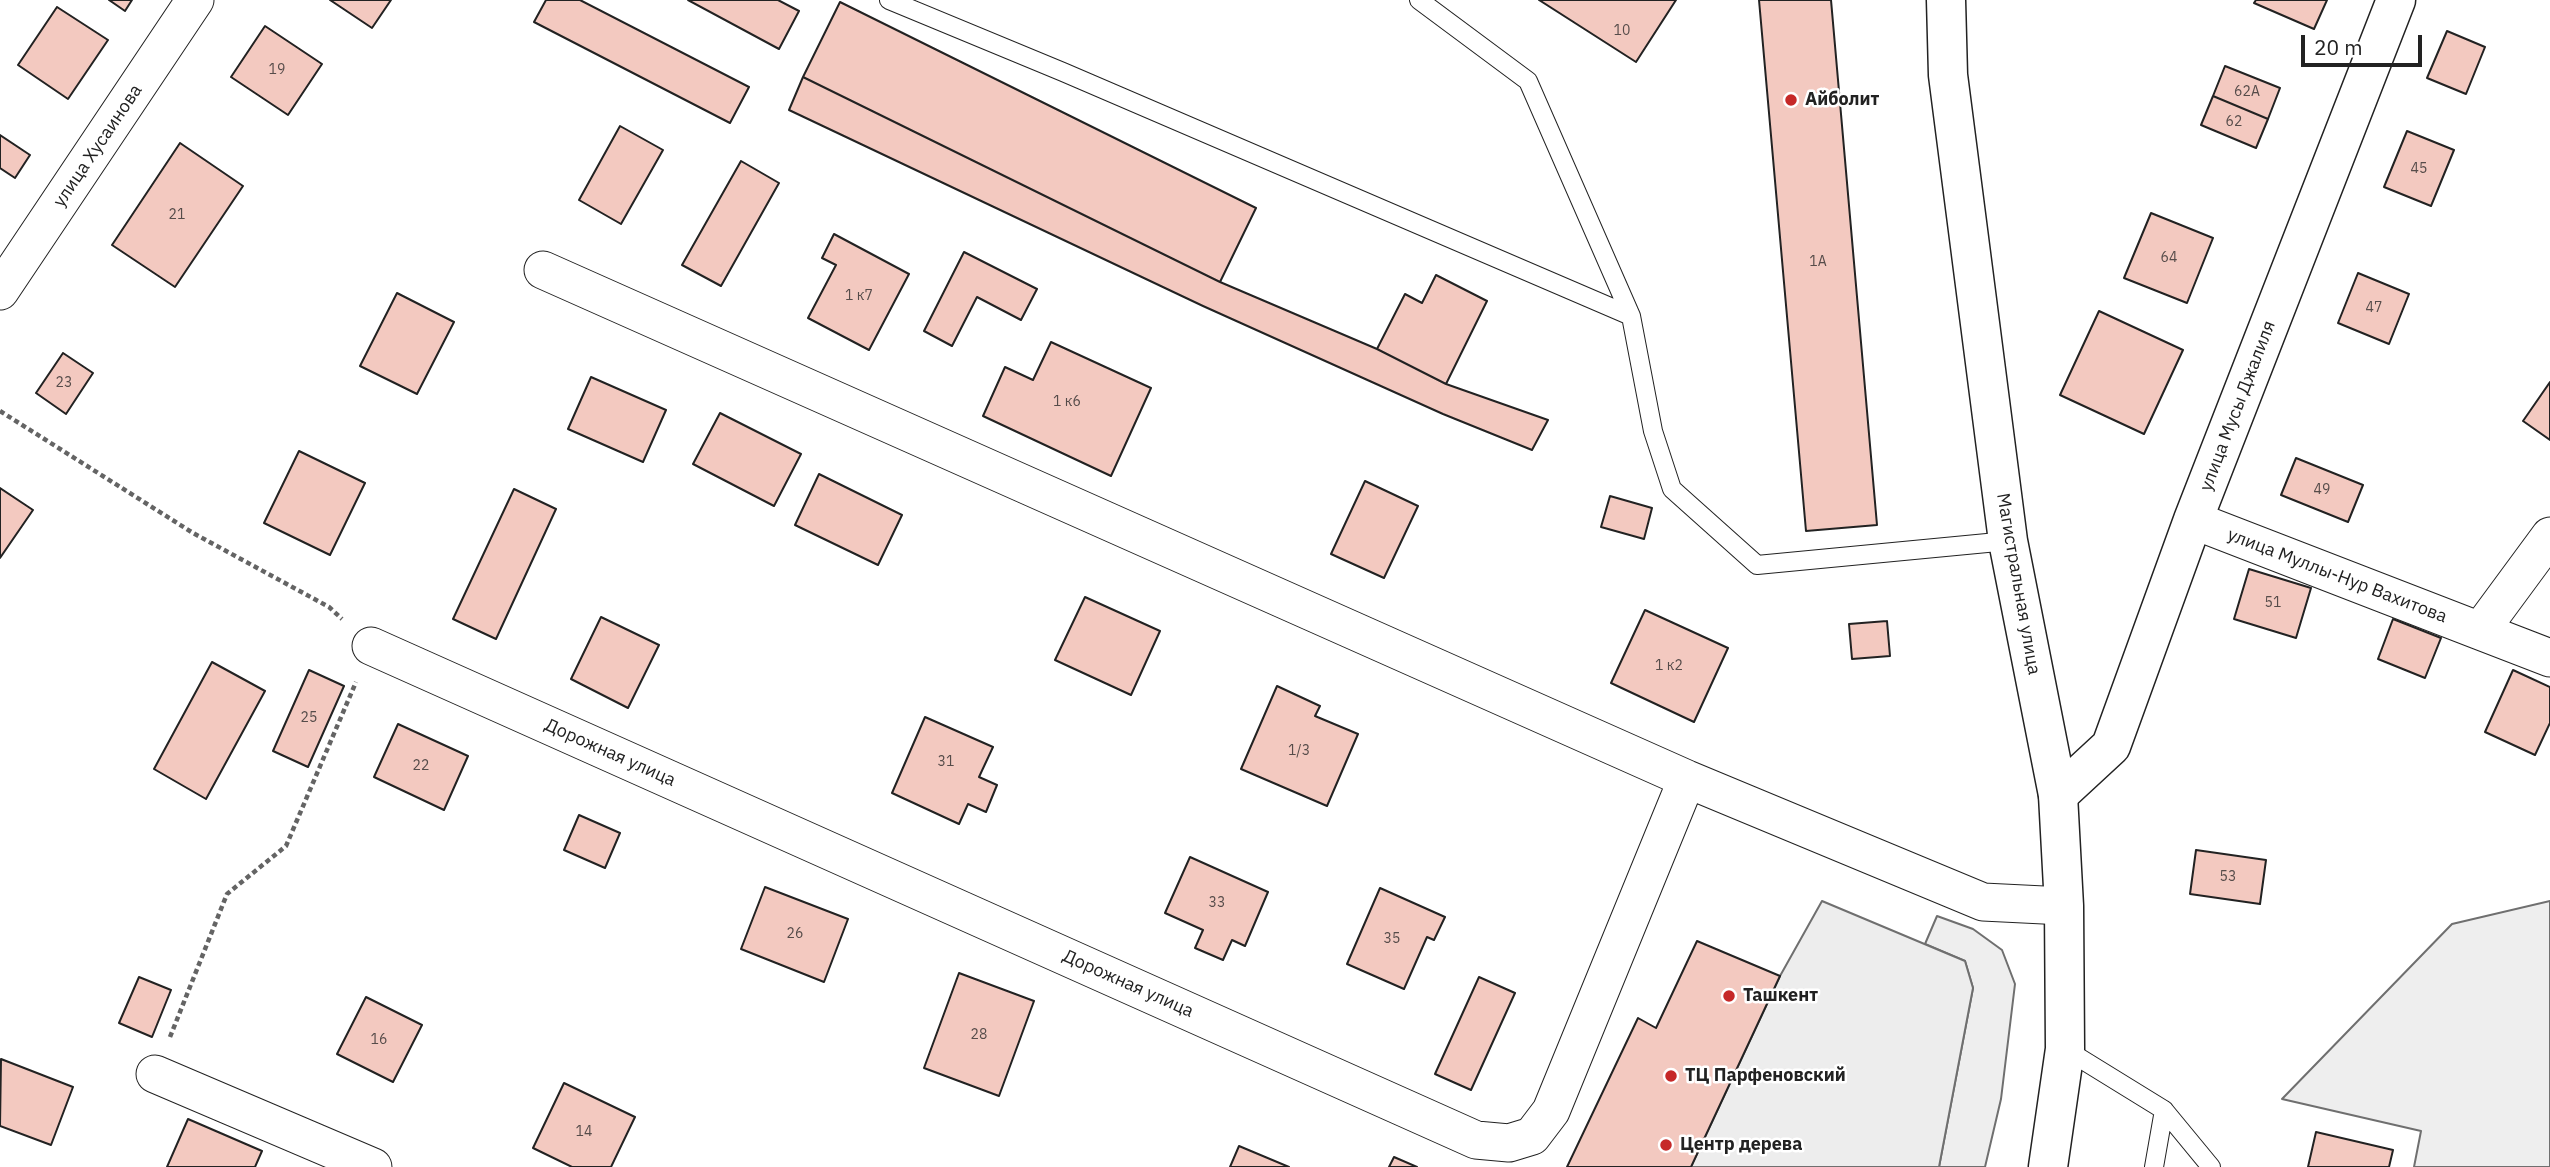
<!DOCTYPE html>
<meta charset="utf-8">
<style>
body{margin:0}
#map{position:relative;width:2550px;height:1167px;overflow:hidden;background:#fff;font-family:"IBM Plex Sans",sans-serif}
canvas{display:block}
.scale{position:absolute;left:2301px;top:35px;width:121px;height:32px;box-sizing:border-box;border:4px solid #222;border-top:0;padding-left:9px;font-size:21px;line-height:24px;white-space:nowrap;color:#222;-webkit-text-stroke:5px #fff;paint-order:stroke}
</style>
<div id="map">
<canvas width="2550" height="1167"></canvas>
<div class="scale">20 m</div>
</div>
<script>
const ctx = document.querySelector('canvas').getContext('2d');
ctx.lineJoin = 'round';
function fill(path, color) { ctx.fillStyle = color; ctx.fill(path, 'evenodd'); }
const poly = rows => new Path2D(rows.map(r => 'M' + r).join(''));
function trace(path, color, width, dash) { ctx.strokeStyle = color; ctx.lineWidth = width; ctx.lineCap = dash ? 'butt' : 'round'; ctx.setLineDash(dash || []); ctx.stroke(path); }
function label(font, color, halo, rows, align = 'center') {
  ctx.font = font + ' "IBM Plex Sans",sans-serif'; ctx.lineWidth = 5; ctx.setLineDash([]); ctx.textBaseline = 'middle'; ctx.strokeStyle = halo; ctx.fillStyle = color; for (const [text, x, y, turn = 0] of rows) {
    ctx.save(); ctx.translate(x, y); ctx.rotate((+turn || 0) * Math.PI / 180); ctx.textAlign = isNaN(turn) ? turn : align; if (halo) ctx.strokeText(text, 0, 0); ctx.fillText(text, 0, 0); ctx.restore();
  }
}
const green = poly([
 [2550,901,2550,1167,2414,1167,2421,1131,2282,1099,2452,924,2550,901],
 [1937,916,1973,929,2002,950,2015,984,2001,1099,1985,1167,1939,1167,1973,988,1965,961,1925,944,1937,916]
]);
fill(green, '#eee');
trace(green, '#6f6f6f', 2);
const parking = poly([
 [1822,901,1965,961,1973,988,1939,1167,1691,1167,1780,976,1822,901]
]);
fill(parking, '#ededed');
trace(parking, '#6f6f6f', 2);
const building = poly([
 [109,0,132,0,125,11,109,0],
 [330,0,391,0,372,28,330,0],
 [546,0,580,0,749,87,730,123,534,22,546,0],
 [688,0,778,0,799,11,779,49,688,0],
 [1539,0,1676,0,1636,62,1539,0],
 [1759,0,1831,0,1877,525,1806,531,1759,0],
 [2256,0,2327,0,2314,29,2254,3,2256,0],
 [840,2,1256,208,1220,282,803,77,840,2],
 [57,7,108,40,68,99,18,65,57,7],
 [265,26,322,64,288,115,231,77,265,26],
 [2447,31,2485,47,2466,94,2427,78,2447,31],
 [2225,66,2280,88,2268,119,2213,96,2225,66],
 [803,77,1220,282,1377,349,1446,384,1548,420,1532,450,1443,414,1203,306,789,110,803,77],
 [2213,96,2268,119,2256,148,2201,125,2213,96],
 [620,126,663,150,621,224,579,200,620,126],
 [2407,131,2454,150,2431,206,2384,187,2407,131],
 [0,135,30,155,15,178,0,168,0,135],
 [180,143,243,186,175,287,112,245,180,143],
 [741,161,779,183,721,286,682,265,741,161],
 [2151,213,2213,238,2187,303,2124,278,2151,213],
 [834,234,909,274,869,350,808,318,836,265,822,258,834,234],
 [964,252,1037,289,1021,320,977,297,952,346,924,331,964,252],
 [2358,273,2409,294,2389,344,2338,323,2358,273],
 [1436,275,1487,301,1446,384,1377,349,1405,294,1422,303,1436,275],
 [397,293,454,322,417,394,360,366,397,293],
 [2099,311,2183,350,2144,434,2060,395,2099,311],
 [1051,342,1151,388,1111,476,983,416,1005,367,1033,380,1051,342],
 [63,353,93,373,66,414,36,393,63,353],
 [591,377,666,410,643,462,568,429,591,377],
 [2550,382,2550,440,2523,421,2550,382],
 [720,413,801,454,774,506,693,464,720,413],
 [299,451,365,483,330,555,264,523,299,451],
 [2296,458,2363,485,2348,522,2281,495,2296,458],
 [819,474,902,515,878,565,795,525,819,474],
 [1365,481,1418,506,1384,578,1331,554,1365,481],
 [0,488,33,510,0,558,0,488],
 [514,489,556,509,496,639,453,619,514,489],
 [1610,496,1652,508,1644,539,1601,527,1610,496],
 [2249,569,2311,588,2296,638,2234,619,2249,569],
 [1085,597,1160,631,1131,695,1055,660,1085,597],
 [1645,610,1728,648,1694,722,1611,683,1645,610],
 [601,617,659,645,628,708,571,679,601,617],
 [2393,619,2441,638,2425,678,2378,659,2393,619],
 [1887,621,1890,656,1852,659,1849,624,1887,621],
 [212,662,265,691,206,799,154,769,212,662],
 [309,670,344,686,308,767,273,751,309,670],
 [2513,670,2550,687,2550,723,2535,755,2485,732,2513,670],
 [1277,686,1320,706,1315,716,1358,734,1327,806,1241,769,1277,686],
 [925,717,993,747,979,777,997,785,986,812,968,804,959,824,892,793,925,717],
 [398,724,468,756,444,810,374,777,398,724],
 [579,815,620,833,605,868,564,850,579,815],
 [2196,850,2266,860,2260,904,2190,894,2196,850],
 [1190,857,1268,892,1245,946,1232,940,1223,960,1195,948,1203,930,1165,913,1190,857],
 [765,887,848,919,824,982,741,949,765,887],
 [1380,888,1445,917,1434,940,1427,937,1404,989,1347,964,1380,888],
 [1697,941,1780,976,1691,1167,1567,1167,1638,1018,1656,1028,1697,941],
 [959,973,1034,1001,999,1096,924,1068,959,973],
 [139,977,171,990,152,1037,119,1023,139,977],
 [1479,977,1515,993,1471,1090,1435,1074,1479,977],
 [366,997,422,1025,393,1082,337,1054,366,997],
 [1,1059,73,1087,51,1145,0,1126,1,1059],
 [564,1083,635,1117,611,1167,572,1167,533,1148,564,1083],
 [188,1119,262,1151,255,1167,167,1167,188,1119],
 [2316,1132,2393,1150,2389,1167,2308,1167,2316,1132],
 [1239,1146,1289,1167,1230,1167,1239,1146],
 [1394,1157,1417,1167,1389,1167,1394,1157]
]);
fill(building, '#f3c9c0');
trace(building, '#222', 2);
const service = poly([
 [889,0,1063,72,1631,316],
 [1419,0,1528,81,1631,316,1653,431,1672,489,1757,565,2008,541],
 [2065,1049,2164,1110,2154,1167],
 [2164,1110,2211,1167]
]);
const minor = poly([
 [543,270,1687,779,1983,902,2064,906],
 [0,291,195,0],
 [2193,520,2480,631,2550,536],
 [2480,631,2550,658],
 [371,646,1476,1140,1509,1143,1532,1136,1551,1111,1687,779],
 [155,1074,373,1167]
]);
const tertiary = poly([
 [2058,795,2111,746,2193,520,2396,0]
]);
const primary = poly([
 [1946,0,1948,75,2008,541,2058,795,2064,906,2065,1049,2048,1167]
]);
trace(service, '#222', 20);
trace(minor, '#222', 39);
trace(tertiary, '#222', 41);
trace(primary, '#222', 41);
trace(poly([
 [0,411,193,533,329,607,342,619],
 [170,1037,227,894,286,846,356,682]
]), '#646464', 4.5, [5, 3.5]);
trace(service, '#fff', 18);
trace(minor, '#fff', 37);
trace(tertiary, '#fff', 38);
trace(primary, '#fff', 38);
for (const [x, y, r, color] of [
 [1791,100,7,"#c62828"],
 [1729,996,7,"#c62828"],
 [1671,1076,7,"#c62828"],
 [1666,1145,7,"#c62828"]
]) { const dot = new Path2D(); dot.arc(x, y, r, 0, 2 * Math.PI); ctx.fillStyle = color; ctx.fill(dot); trace(dot, '#fff', 2.5); }
label('14px', '#564c4a', null, [
 ["10",1622,31],
 ["19",277,70],
 ["62А",2247,92],
 ["62",2234,122],
 ["45",2419,169],
 ["21",177,215],
 ["64",2169,258],
 ["1А",1818,262],
 ["1 к7",859,296],
 ["47",2374,308],
 ["23",64,383],
 ["1 к6",1067,402],
 ["49",2322,490],
 ["51",2273,603],
 ["1 к2",1669,666],
 ["25",309,718],
 ["1/3",1299,751],
 ["31",946,762],
 ["22",421,766],
 ["53",2228,877],
 ["33",1217,903],
 ["26",795,934],
 ["35",1392,939],
 ["28",979,1035],
 ["16",379,1040],
 ["14",584,1132]
]);
label('bold 18px', '#222', '#fff', [
 ["Айболит",1805,100],
 ["Ташкент",1743,996],
 ["ТЦ Парфеновский",1685,1076],
 ["Центр дерева",1680,1145]
], 'left');
label('18px', '#222', '#fff', [
 ["улица Хусаинова",98,146,-56],
 ["улица Мусы Джалиля",2238,406,-69],
 ["улица Муллы-Нур Вахитова",2337,576,21],
 ["Магистральная улица",2018,584,80],
 ["Дорожная улица",610,753,24],
 ["Дорожная улица",1128,984,24]
]);
</script>
